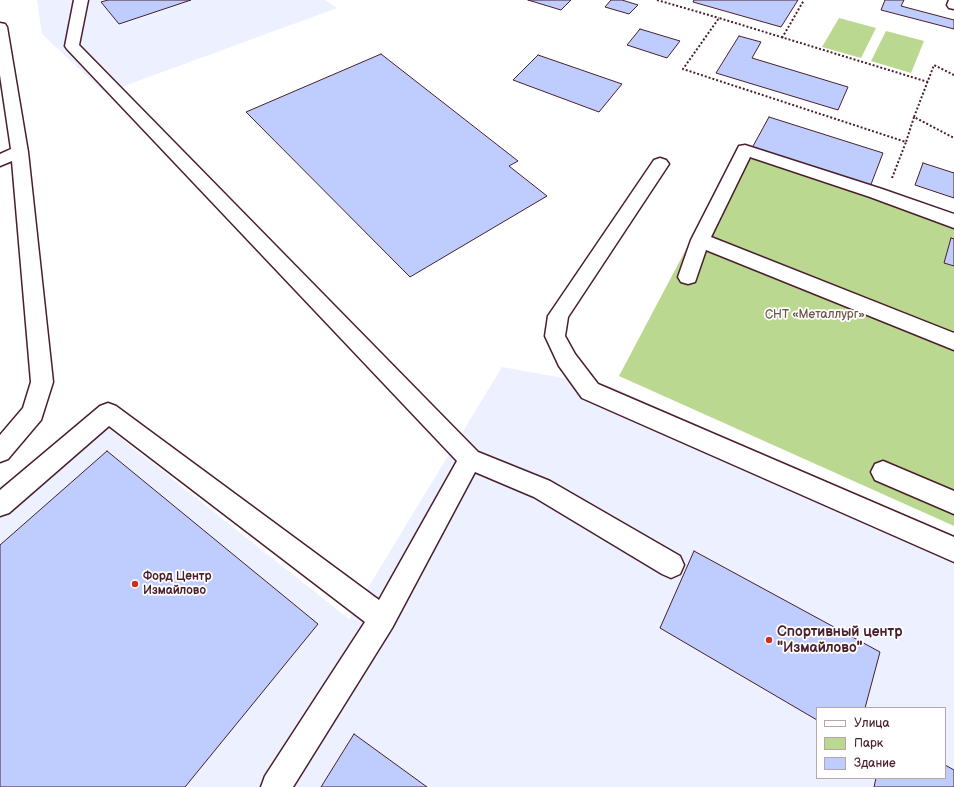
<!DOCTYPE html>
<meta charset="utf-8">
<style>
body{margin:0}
#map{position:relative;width:954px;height:787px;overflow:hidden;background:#fff;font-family:"Balsamiq Sans",sans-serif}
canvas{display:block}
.legend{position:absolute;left:816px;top:707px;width:130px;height:72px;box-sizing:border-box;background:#fff;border:1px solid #b7a5aa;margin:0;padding:5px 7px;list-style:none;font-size:12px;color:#4a1f2b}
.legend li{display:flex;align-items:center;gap:8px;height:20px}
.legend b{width:20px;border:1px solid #b7a5aa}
</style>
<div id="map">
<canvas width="954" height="787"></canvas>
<ul class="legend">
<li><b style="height:5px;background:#fff"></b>Улица</li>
<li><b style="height:11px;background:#bad890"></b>Парк</li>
<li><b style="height:11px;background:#bfcdfe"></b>Здание</li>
</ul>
</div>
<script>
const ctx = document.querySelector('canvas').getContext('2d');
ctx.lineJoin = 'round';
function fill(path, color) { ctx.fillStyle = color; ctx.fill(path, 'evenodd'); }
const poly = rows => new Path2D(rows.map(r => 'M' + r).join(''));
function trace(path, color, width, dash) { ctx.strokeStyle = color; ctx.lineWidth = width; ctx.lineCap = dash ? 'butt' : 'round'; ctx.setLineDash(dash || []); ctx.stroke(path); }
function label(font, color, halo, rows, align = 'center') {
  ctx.font = font + ' "Balsamiq Sans",sans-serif'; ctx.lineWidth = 3.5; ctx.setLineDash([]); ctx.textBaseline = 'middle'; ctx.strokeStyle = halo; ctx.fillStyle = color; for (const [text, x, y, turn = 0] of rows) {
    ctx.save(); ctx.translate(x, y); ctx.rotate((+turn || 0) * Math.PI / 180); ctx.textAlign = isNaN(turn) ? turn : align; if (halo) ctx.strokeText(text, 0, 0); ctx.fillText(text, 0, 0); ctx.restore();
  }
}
fill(poly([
 [37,0,325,0,337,8,105,93,42,34],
 [502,367,613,387,954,542,954,787,0,787,0,486,108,428,349,619],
 [817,708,945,708,945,778,817,778]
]), '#ecf0ff');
fill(poly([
 [839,18,876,28,861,58,822,47],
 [886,31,924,41,911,73,871,61],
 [740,147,954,218,954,526,619,376]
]), '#bad890');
const building = poly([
 [108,0,191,0,119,24,101,2,108,0],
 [528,0,571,0,561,10,528,0],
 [611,0,622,0,638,5,629,14,605,7,611,0],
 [694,0,798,0,781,27,693,2,694,0],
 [885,0,904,0,901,6,954,20,954,29,881,10,885,0],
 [640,29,680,41,667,58,627,45,640,29],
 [739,36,761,42,752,58,848,87,838,110,716,73,739,36],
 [381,54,518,161,509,166,547,196,410,277,246,112,381,54],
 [538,55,622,84,599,112,513,80,538,55],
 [769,117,883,153,870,187,752,148,769,117],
 [923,163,954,173,954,198,915,185,923,163],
 [951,238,954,239,954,266,944,263,951,238],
 [107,451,318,624,185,787,0,787,0,545,107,451],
 [694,551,880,652,865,708,817,708,817,720,660,628,694,551],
 [354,734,427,787,321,787,354,734],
 [945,765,954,770,954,787,874,787,876,778,945,778,945,765]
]);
fill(building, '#bfcdfe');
trace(building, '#4a1f2b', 1);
const minor = poly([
 [74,0,88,0,79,45,478,452,550,481,680,556,684,565,680,574,671,578,662,574,534,497,475,472,392,628,293,787,261,787,265,776,365,622,109,426,9,513,0,516,0,490,100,406,108,403,116,406,379,600,457,461,67,49,65,46,74,0],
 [949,0,954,0,954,9,949,8,947,5,949,0],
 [0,23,5,24,7,27,28,152,53,382,41,420,8,459,0,462,0,435,23,408,31,382,12,161,0,166,0,154,11,149,0,75,0,23],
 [745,145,882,189,954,214,954,228,870,197,750,157,711,237,954,333,954,350,706,250,695,282,688,284,681,282,678,277,691,240,737,150,739,146,745,145],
 [660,158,666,160,669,164,568,317,565,336,575,354,598,384,954,537,954,562,582,398,559,366,545,336,548,316,654,160,660,158],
 [883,461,954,491,954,514,875,480,871,472,875,464,883,461]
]);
trace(minor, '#4a1f2b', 3);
trace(poly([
 [657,0,719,18],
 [782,38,804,0],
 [954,75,934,65,914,117,954,138],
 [914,117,906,142,683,69,719,18,928,82],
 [892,178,906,142]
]), '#4a1f2b', 2, [2, 2]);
fill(minor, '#fff');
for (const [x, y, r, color] of [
 [135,584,4,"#c8321e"],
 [769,640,4,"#c8321e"]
]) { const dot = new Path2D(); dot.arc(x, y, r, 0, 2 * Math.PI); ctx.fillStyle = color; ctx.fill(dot); trace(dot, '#fff', 1.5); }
label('12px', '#6c5649', '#fff', [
 ["СНТ «Металлург»",815,315]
]);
label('bold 12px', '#4a1f2b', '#fff', [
 ["Форд Центр",143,577],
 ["Измайлово",143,591]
], 'left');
label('bold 14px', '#4a1f2b', '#fff', [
 ["Спортивный центр",777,632],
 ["\"Измайлово\"",777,648]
], 'left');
</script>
